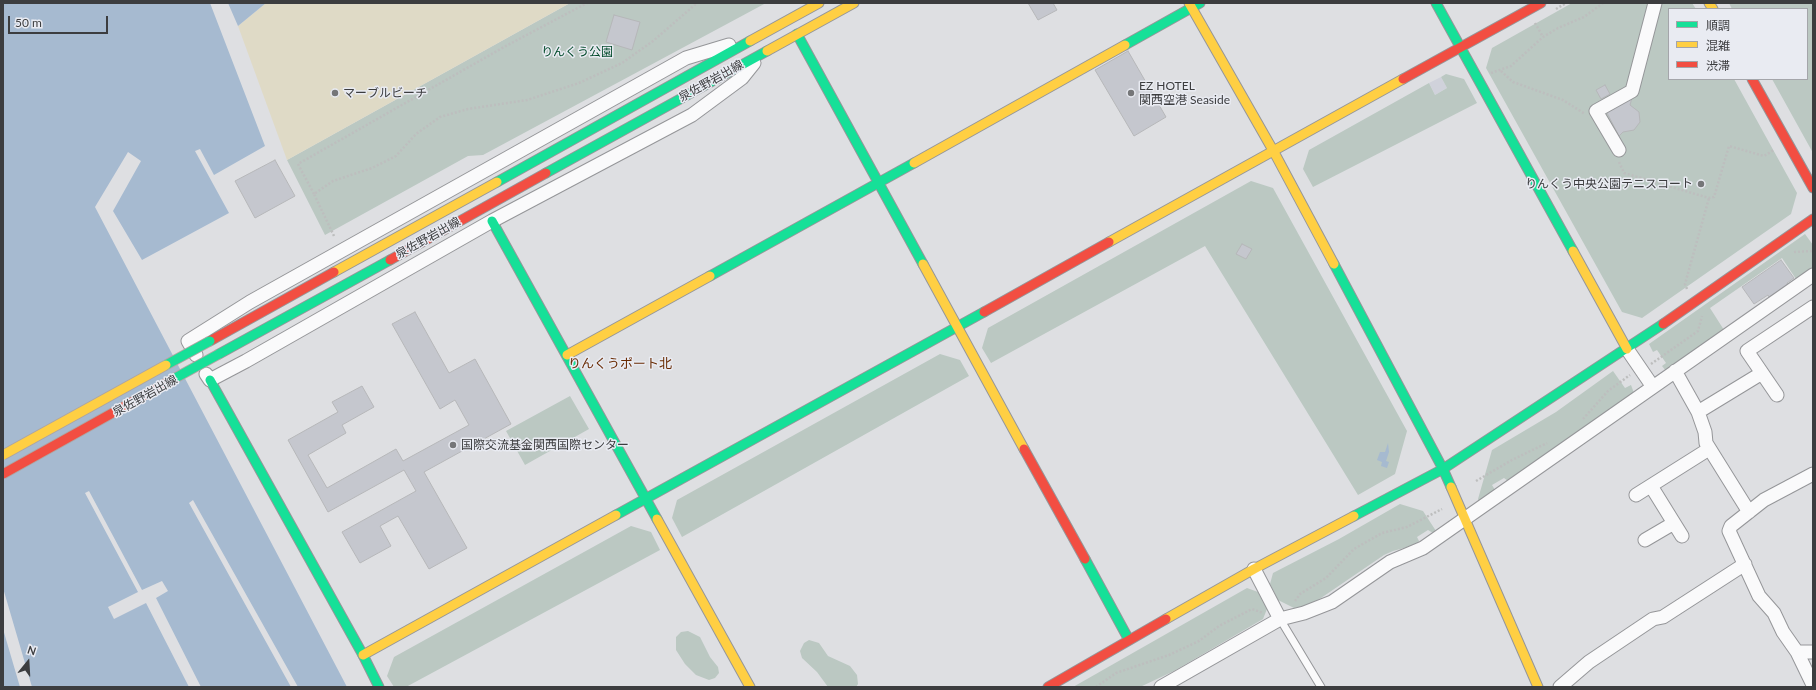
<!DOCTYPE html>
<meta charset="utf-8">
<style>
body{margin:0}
#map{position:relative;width:1816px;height:690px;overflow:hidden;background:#dedfe2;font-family:Lato,"Noto Sans JP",sans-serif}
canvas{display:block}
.frame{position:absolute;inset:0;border:4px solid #3c3d3f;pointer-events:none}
.legend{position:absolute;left:1668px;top:8px;width:140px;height:72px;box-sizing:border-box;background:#e9ebf2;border:1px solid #a4a5aa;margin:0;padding:5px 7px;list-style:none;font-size:12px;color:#3c3d3f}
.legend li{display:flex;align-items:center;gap:8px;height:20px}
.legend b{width:20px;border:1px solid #a4a5aa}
.north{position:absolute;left:8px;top:642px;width:40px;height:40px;-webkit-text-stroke:3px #e9ebf2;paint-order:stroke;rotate:18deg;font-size:11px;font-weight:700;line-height:16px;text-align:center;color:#3c3d3f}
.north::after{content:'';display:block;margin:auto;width:14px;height:18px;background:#3c3d3f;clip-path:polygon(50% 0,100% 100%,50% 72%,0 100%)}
.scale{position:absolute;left:8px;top:16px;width:100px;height:18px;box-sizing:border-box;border:2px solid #3c3d3f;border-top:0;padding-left:5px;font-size:12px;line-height:14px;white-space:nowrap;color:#3c3d3f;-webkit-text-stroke:3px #e9ebf2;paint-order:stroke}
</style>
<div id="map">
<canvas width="1816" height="690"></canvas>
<div class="frame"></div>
<ul class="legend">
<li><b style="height:5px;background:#16e098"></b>順調</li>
<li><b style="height:5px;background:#ffcf43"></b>混雑</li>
<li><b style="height:5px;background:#f24e42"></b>渋滞</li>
</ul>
<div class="north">N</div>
<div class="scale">50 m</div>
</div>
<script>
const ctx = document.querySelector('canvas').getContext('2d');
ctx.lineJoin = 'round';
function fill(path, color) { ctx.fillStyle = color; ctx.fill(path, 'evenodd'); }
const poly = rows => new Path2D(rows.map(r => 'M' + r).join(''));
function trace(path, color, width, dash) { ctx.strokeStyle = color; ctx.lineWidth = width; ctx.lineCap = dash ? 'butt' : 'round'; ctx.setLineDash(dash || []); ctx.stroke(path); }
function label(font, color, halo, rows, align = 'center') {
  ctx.font = font + ' Lato,"Noto Sans JP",sans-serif'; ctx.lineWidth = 3; ctx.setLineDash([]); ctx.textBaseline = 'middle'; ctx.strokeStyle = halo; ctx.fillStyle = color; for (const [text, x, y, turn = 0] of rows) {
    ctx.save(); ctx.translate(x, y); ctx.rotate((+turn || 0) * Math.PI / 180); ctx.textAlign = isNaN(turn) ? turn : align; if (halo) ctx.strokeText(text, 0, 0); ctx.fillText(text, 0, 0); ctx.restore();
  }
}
fill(poly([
 [1441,77,1447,88,1435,95,1429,83]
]), '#d0d2db');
fill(poly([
 [570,3,766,3,483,155,468,156,325,235,287,160],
 [1572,3,1692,3,1696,9,1669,9,1669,79,1734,79,1797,193,1791,214,1642,318,1622,312,1486,68,1492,48],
 [1729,3,1813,3,1813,153,1772,79,1807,79,1807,9,1732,9],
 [1446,74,1464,79,1477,103,1313,187,1303,169,1309,150,1429,83,1435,95,1447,88,1441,77],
 [1251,181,1273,188,1407,431,1395,474,1358,495,1205,246,991,363,982,348,988,328],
 [1805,234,1813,245,1813,267,1796,279,1782,258,1710,308,1724,330,1666,371,1662,366,1666,363,1657,350,1653,352,1649,344],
 [940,354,960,360,969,376,682,537,672,518,677,500],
 [1613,371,1625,388,1631,385,1634,393,1508,481,1504,478,1492,485,1495,490,1479,502,1478,499,1492,450,1556,412],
 [570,396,589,429,525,465,506,431],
 [1400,504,1423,511,1436,531,1433,533,1428,530,1417,537,1419,541,1418,544,1393,551,1384,555,1321,598,1306,606,1294,608,1278,600,1270,584,1273,573,1339,539],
 [631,526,651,532,660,550,406,687,394,687,387,676,394,657],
 [1247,588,1258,592,1267,609,1263,619,1174,671,1140,687,1073,687],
 [688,631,700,637,710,657,718,667,719,673,715,678,709,680,696,675,685,664,676,650,676,637,681,632],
 [809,640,819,643,828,656,850,666,857,675,858,684,856,687,828,687,817,672,802,658,800,651,804,643]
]), '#bbc8c2');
fill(poly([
 [266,3,570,3,287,160,238,26]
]), '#dfdac6');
fill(poly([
 [3,3,210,3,265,146,214,175,200,149,195,151,229,213,142,260,113,211,141,161,128,152,95,207,347,687,3,687],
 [228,3,266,3,238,26],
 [1388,443,1389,452,1386,461,1389,462,1387,468,1381,466,1382,462,1377,460,1380,452,1385,452]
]), '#a6bad0');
fill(poly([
 [89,491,142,590,162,581,168,591,156,598,201,687,189,687,146,603,114,619,108,607,138,592,85,493],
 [193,500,298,687,291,687,189,503],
 [3,588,32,687,20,687,3,629]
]), '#dedfe2');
const building = poly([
 [1028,3,1053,3,1057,10,1038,20,1028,3],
 [614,15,640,22,632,50,606,42,614,15],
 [1128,51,1166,117,1134,136,1095,70,1128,51],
 [1605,85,1610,94,1601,99,1596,90,1605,85],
 [1632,98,1630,105,1639,112,1640,122,1634,130,1623,132,1619,136,1606,111,1632,98],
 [275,160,295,196,255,218,235,181,275,160],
 [1242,244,1252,249,1246,259,1236,254,1242,244],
 [1781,260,1794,278,1787,283,1788,285,1769,297,1768,295,1754,304,1742,287,1781,260],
 [415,312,449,373,475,359,511,424,424,472,467,548,429,569,398,516,380,526,391,546,360,563,342,532,416,491,404,470,328,512,288,440,338,412,332,402,362,386,374,407,342,425,346,433,308,455,327,488,396,449,403,461,469,425,455,400,440,409,392,324,415,312]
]);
fill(building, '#c5c7ce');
trace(building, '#b6b7b9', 1);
const lane = poly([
 [1280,619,1321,687]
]);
const street = poly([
 [1619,150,1596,111,1632,91,1655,3],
 [1627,349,1653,387],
 [196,355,188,341,250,302,686,58,729,45],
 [1675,371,1698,412,1705,432,1706,443,1749,512],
 [206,374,210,380,246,361,492,221,692,115,742,78,754,63],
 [1777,395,1747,351,1813,307],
 [1698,412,1762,373],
 [1813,474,1764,500,1731,526,1729,531,1759,596,1774,613,1783,632,1797,652,1813,685],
 [1651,486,1682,536],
 [1636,495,1709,449],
 [1645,540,1674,523],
 [1254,569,1280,619],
 [1797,652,1813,652],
 [1161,687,1280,619,1304,613,1332,602,1390,562,1423,548,1813,275],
 [1560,687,1589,662,1653,619,1663,617,1745,564]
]);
const fast = poly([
 [1436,3,1573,251],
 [797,34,923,264],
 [1125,45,1200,3],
 [546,173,767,51],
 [497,182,750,41],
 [492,221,657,519],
 [1334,264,1443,469,1451,487],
 [710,276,914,163],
 [219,354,390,260],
 [210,380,363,655,379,687],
 [616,515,984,312],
 [1354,516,1443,469,1663,324],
 [1085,559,1129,640]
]);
const slow = poly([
 [1189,3,1274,152,1334,264],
 [1709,3,1713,9],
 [750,41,819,3],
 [767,51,854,3],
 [914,163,1125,45],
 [1109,242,1403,79],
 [1573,251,1627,349],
 [923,264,1024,449],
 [334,272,497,182],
 [567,355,710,276],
 [1451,487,1538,687],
 [657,519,750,687],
 [1166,619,1254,569,1354,516],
 [363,655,616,515]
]);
const jam = poly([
 [1403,79,1541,3],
 [1752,79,1813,188],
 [390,260,546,173],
 [984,312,1109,242],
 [1663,324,1813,219],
 [210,341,334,272],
 [1024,449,1085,559],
 [1048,687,1166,619]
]);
trace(lane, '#959699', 9);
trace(street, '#959699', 15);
trace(fast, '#959699', 11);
trace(slow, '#959699', 11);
trace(jam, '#959699', 11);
trace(poly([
 [1556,9,1566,3],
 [1535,23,1543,37],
 [1501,71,1513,82,1563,100,1585,114],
 [1491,73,1511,66,1543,37,1558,28,1584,17,1603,3],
 [1619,162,1624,173,1709,198,1714,197,1729,146,1764,156,1774,150],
 [314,194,298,164,504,47,587,3],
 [334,236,314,194,333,181,372,168,396,156,416,134,440,117,468,109,527,100,579,83,622,63,653,41,697,3],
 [1794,252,1813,251],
 [1687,289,1685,284,1709,198],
 [1651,364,1698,331,1702,316],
 [1583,419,1608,391,1630,375],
 [1476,481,1512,460,1547,443],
 [1295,601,1300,594,1326,578,1354,549,1382,533,1407,527,1442,509],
 [1096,687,1116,673,1169,655,1199,641,1219,626,1252,609,1263,613]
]), '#bdbebe', 2.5, [2, 2]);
trace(lane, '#fafafb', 7);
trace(street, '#fafafb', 13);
trace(fast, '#16e098', 9);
trace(slow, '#ffcf43', 9);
trace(jam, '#f24e42', 9);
const fastBridge = poly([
 [166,365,210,341],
 [168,382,219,354]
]);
const slowBridge = poly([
 [3,455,166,365]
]);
const jamBridge = poly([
 [3,474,168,382]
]);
trace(fastBridge, '#aea5a2', 11, []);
trace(slowBridge, '#aea5a2', 11, []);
trace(jamBridge, '#aea5a2', 11, []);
trace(fastBridge, '#16e098', 9);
trace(slowBridge, '#ffcf43', 9);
trace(jamBridge, '#f24e42', 9);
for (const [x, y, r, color] of [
 [335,93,4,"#757678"],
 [1131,93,4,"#757678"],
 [1701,184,4,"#757678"],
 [453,445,4,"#757678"]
]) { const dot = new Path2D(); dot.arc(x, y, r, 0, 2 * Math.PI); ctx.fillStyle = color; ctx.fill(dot); trace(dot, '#e9ebf2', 1.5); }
label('12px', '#014a2a', '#e9ebf2', [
 ["りんくう公園",577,52]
]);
label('12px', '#3c3d3f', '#e9ebf2', [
 ["泉佐野岩出線",711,81,-29],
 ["泉佐野岩出線",428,238,-29],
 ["泉佐野岩出線",145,396,-29]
]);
label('12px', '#3c3d3f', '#e9ebf2', [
 ["EZ HOTEL",1139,86],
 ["関西空港 Seaside",1139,100],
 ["マーブルビーチ",343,93],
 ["りんくう中央公園テニスコート",1693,184,"right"],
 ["国際交流基金関西国際センター",461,445]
], 'left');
label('13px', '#692b03', '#e9ebf2', [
 ["りんくうポート北",620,364]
]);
</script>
